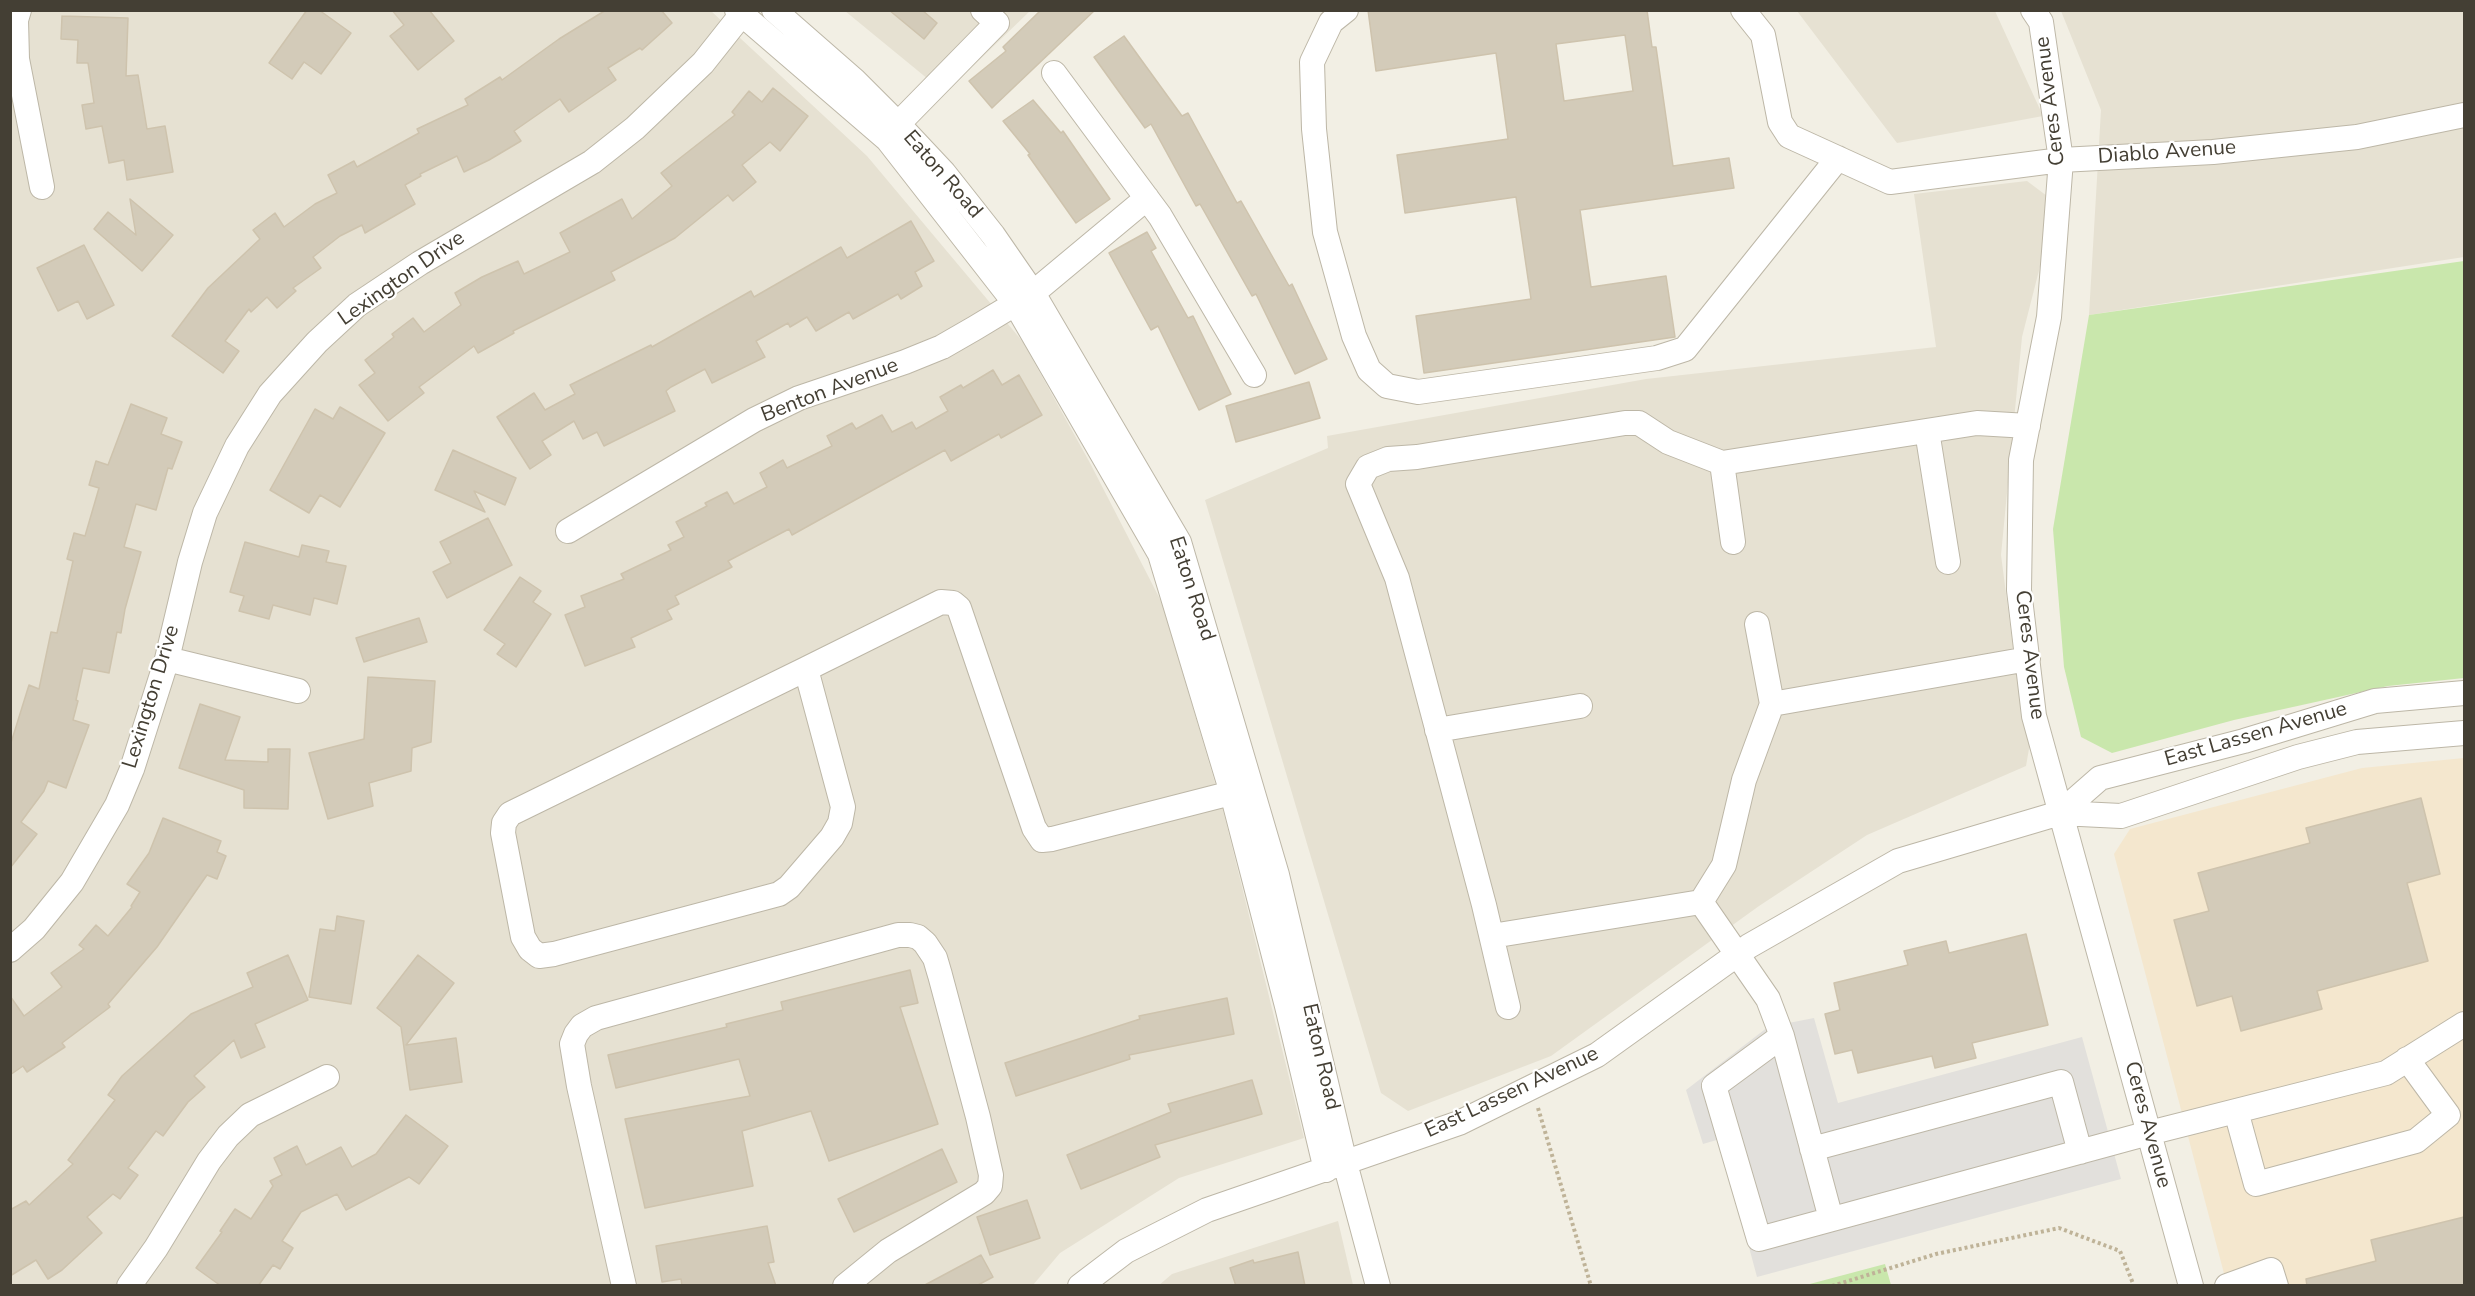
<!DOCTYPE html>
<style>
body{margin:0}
#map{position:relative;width:2475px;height:1296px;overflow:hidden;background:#f2efe4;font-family:"Nunito Sans",sans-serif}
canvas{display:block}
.frame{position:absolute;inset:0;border:12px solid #443f34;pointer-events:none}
</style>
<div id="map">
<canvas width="2475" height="1296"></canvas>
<div class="frame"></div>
</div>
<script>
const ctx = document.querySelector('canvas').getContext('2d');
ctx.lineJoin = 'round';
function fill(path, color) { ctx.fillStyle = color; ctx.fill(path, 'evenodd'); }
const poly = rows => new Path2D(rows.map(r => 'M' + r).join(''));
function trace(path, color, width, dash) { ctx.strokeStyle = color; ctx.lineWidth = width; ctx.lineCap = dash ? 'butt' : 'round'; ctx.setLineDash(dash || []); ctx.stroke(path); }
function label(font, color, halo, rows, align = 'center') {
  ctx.font = font + ' "Nunito Sans",sans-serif'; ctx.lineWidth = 4.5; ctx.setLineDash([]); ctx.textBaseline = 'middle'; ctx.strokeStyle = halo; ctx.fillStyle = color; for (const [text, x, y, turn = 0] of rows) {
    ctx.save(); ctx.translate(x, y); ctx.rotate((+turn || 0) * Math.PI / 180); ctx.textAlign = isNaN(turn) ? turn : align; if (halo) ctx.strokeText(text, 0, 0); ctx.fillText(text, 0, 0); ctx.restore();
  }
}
fill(poly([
 [10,11,711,11,867,156,1023,342,1090,463,1162,603,1223,810,1304,1138,1179,1178,1060,1253,1033,1285,11,1285],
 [845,11,1030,11,945,93],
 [1797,11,1995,11,2043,116,1897,143],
 [2061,11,2464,11,2464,257,2089,315,2101,110],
 [2027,181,2047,196,2047,239,2022,337,2001,555,2018,686,2030,743,2026,766,1867,835,1759,906,1551,1056,1408,1111,1381,1093,1205,500,1328,448,1327,436,1646,379,1936,347,1914,194],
 [1338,1221,1353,1285,1158,1286,1172,1274]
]), '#e6e1d2');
fill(poly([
 [2464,758,2464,1285,2227,1285,2114,854,2130,829,2362,768]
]), '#f4e7ce');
fill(poly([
 [2464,261,2464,678,2388,686,2234,720,2112,753,2081,737,2064,667,2053,529,2089,315],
 [1885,1264,1891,1285,1806,1285]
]), '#c9e7ac');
fill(poly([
 [1814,1018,1838,1103,2082,1037,2121,1179,1757,1277,1720,1139,1703,1144,1686,1090,1768,1027]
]), '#e2e0dc');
const building = poly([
 [307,10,319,10,351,33,321,74,304,62,292,79,269,63,307,10],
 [392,10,429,10,454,41,418,70,390,36,404,25,392,10],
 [606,10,661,10,672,23,642,50,640,48,608,68,616,80,569,112,560,99,514,131,521,141,489,160,464,172,457,156,420,174,421,176,405,185,415,204,365,233,362,225,340,236,313,257,321,268,293,288,296,291,277,308,267,297,251,312,249,309,225,341,239,351,223,373,172,336,208,288,260,239,253,230,275,213,284,227,315,204,337,193,328,175,354,161,357,167,419,133,417,129,468,105,465,99,500,77,502,80,559,39,606,10],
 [889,10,922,10,937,23,924,39,889,10],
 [1041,10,1095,10,992,108,969,81,1006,51,1003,47,1041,10],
 [1368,10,1647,10,1652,47,1656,47,1673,166,1729,158,1734,188,1580,210,1591,287,1666,276,1675,337,1424,373,1416,316,1531,299,1516,197,1405,213,1397,155,1508,139,1496,53,1376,71,1368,10],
 [1625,35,1633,91,1564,101,1556,44,1625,35],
 [62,16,128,18,126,76,138,75,147,129,165,126,173,172,127,180,124,160,109,163,102,126,86,129,82,105,94,103,88,63,77,63,78,40,61,39,62,16],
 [1124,36,1182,116,1188,113,1237,203,1241,201,1289,286,1292,284,1327,359,1295,374,1256,294,1252,296,1200,204,1196,206,1151,124,1145,128,1094,57,1124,36],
 [773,88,808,116,780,151,770,142,742,165,756,182,733,201,728,195,675,238,611,272,615,280,513,331,514,333,478,353,474,346,419,387,424,393,388,421,359,385,375,373,365,360,394,337,392,334,413,318,424,332,461,305,455,293,482,277,518,261,524,274,570,252,560,233,622,199,632,219,672,186,661,173,735,115,732,112,749,91,762,102,773,88],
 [1033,100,1061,133,1063,131,1110,199,1076,223,1028,155,1030,154,1003,121,1033,100],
 [130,199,173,235,142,271,94,229,108,212,136,235,130,199],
 [911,221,934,261,915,272,922,286,901,299,898,294,853,319,849,312,816,331,807,317,790,327,788,323,756,341,765,357,712,383,705,369,671,387,666,391,675,411,604,446,597,432,583,439,574,421,542,441,551,455,530,469,497,417,534,393,545,410,575,394,570,385,651,345,652,347,751,291,754,297,841,247,847,258,911,221],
 [1147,232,1156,248,1151,251,1188,318,1193,316,1231,394,1199,410,1158,326,1151,330,1109,253,1147,232],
 [84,245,114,305,87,319,78,301,58,311,37,268,84,245],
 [993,370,1002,385,1019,375,1042,415,1001,438,999,434,951,461,945,450,792,535,789,529,728,561,732,567,675,596,679,604,667,610,672,619,631,638,635,647,585,666,565,615,585,607,581,596,624,579,621,574,671,550,668,545,684,537,676,522,707,506,705,503,727,492,734,504,767,487,760,473,783,460,787,468,832,446,827,436,852,423,856,429,882,415,892,432,912,422,916,429,948,411,940,397,961,385,963,388,993,370],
 [1309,382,1320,418,1236,442,1226,406,1309,382],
 [131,404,167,418,161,434,182,442,172,469,168,468,156,510,136,504,124,547,141,552,125,609,121,633,117,632,109,673,83,668,76,700,78,701,73,720,89,725,66,788,48,781,44,791,21,822,37,834,10,868,10,746,29,685,39,689,51,632,57,633,73,561,67,559,74,533,85,536,99,488,89,485,96,461,108,465,131,404],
 [340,407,385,433,340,507,320,495,309,513,270,490,315,409,333,419,340,407],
 [453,450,516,478,505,505,474,491,485,512,435,490,453,450],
 [488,518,512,565,447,598,433,572,451,563,440,542,488,518],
 [245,542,299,557,302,545,329,551,326,562,346,566,337,604,314,598,310,615,273,605,269,619,239,611,244,596,230,592,245,542],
 [520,577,541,591,533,602,551,614,516,667,497,654,505,644,484,630,520,577],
 [419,618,427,642,364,662,356,638,419,618],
 [368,677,435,681,431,742,412,748,411,771,369,783,373,806,328,819,309,753,364,739,368,677],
 [200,704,240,717,225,760,268,762,268,749,290,749,288,809,244,808,244,790,179,768,200,704],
 [2421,798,2440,874,2407,883,2428,961,2317,991,2322,1009,2241,1031,2232,996,2197,1006,2174,920,2209,911,2198,873,2310,843,2306,828,2421,798],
 [163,818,221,841,217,852,226,856,217,879,207,875,157,947,108,1004,110,1007,62,1043,65,1047,27,1072,23,1066,10,1075,10,996,24,1016,62,987,51,973,84,949,79,945,96,925,108,936,132,907,131,906,140,892,127,884,149,853,163,818],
 [337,916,364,921,351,1004,309,997,320,929,335,931,337,916],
 [2026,934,2048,1025,1972,1043,1976,1058,1935,1068,1932,1056,1858,1073,1852,1050,1835,1054,1825,1014,1840,1010,1834,983,1908,965,1904,951,1946,941,1949,953,2026,934],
 [288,955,308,1000,255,1024,265,1047,241,1058,234,1040,194,1076,205,1087,188,1102,163,1136,156,1131,128,1168,138,1175,120,1199,113,1194,87,1217,102,1233,62,1270,48,1279,36,1260,10,1276,10,1210,26,1201,29,1205,73,1164,68,1160,115,1100,108,1095,122,1076,191,1014,253,987,247,973,288,955],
 [418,955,454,983,406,1045,456,1038,462,1082,410,1090,401,1027,377,1008,418,955],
 [910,970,918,1003,900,1007,938,1124,829,1161,811,1111,742,1131,753,1186,645,1208,625,1119,750,1096,739,1059,616,1088,608,1055,727,1027,726,1024,783,1010,781,1002,910,970],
 [1227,998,1234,1034,1129,1055,1130,1059,1016,1096,1005,1063,1140,1019,1139,1016,1227,998],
 [1252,1080,1262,1114,1155,1145,1160,1157,1081,1189,1067,1155,1171,1112,1168,1104,1252,1080],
 [406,1115,448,1146,419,1184,409,1177,346,1210,337,1194,301,1212,282,1241,293,1248,280,1269,273,1265,258,1286,221,1286,196,1268,222,1232,220,1231,235,1209,251,1219,273,1186,270,1181,282,1175,274,1158,297,1146,306,1165,341,1147,352,1167,376,1154,406,1115],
 [942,1149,957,1182,854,1232,838,1199,942,1149],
 [1027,1200,1040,1238,990,1255,977,1217,1027,1200],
 [2464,1217,2464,1286,2307,1286,2306,1279,2376,1261,2371,1240,2464,1217],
 [767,1226,774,1262,768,1263,776,1286,682,1286,681,1279,662,1282,656,1246,767,1226],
 [1298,1252,1305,1286,1236,1286,1230,1268,1253,1260,1254,1263,1298,1252],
 [981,1255,993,1277,976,1286,923,1286,981,1255]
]);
fill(building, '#d3cbb9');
trace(building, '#cec3ad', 1.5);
const minor = poly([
 [19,10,16,20,17,59,42,187],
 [737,10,888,140,1015,303,1160,554,1232,793,1287,1006,1326,1170],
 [774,10,854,80,898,124,944,173,993,235,1033,293,1179,542,1277,875,1345,1163,1378,1286],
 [1346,10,1331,22,1312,62,1314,129,1325,232,1354,336,1369,370,1387,386,1418,392,1657,358,1685,349,1838,158],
 [1743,10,1763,35,1780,122,1789,136,1890,182,2061,160,2213,152,2357,137,2464,115],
 [2033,10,2041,22,2061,160,2049,317,2021,460,2019,590,2034,716,2191,1286],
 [1054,73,1160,216,1254,375],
 [898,124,997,23,983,10],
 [1927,431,1948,562],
 [1722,463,1733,542],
 [568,531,754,420,799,398,905,362,942,347,975,328,1033,293,1147,198],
 [167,659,298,691],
 [806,669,510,814,504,823,503,833,523,937,530,949,539,956,554,954,779,894,789,887,832,837,840,823,843,807,806,669,941,602,953,603,959,608,1034,828,1042,840,1052,839,1251,788],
 [1772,704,2028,659],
 [1437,730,1580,706],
 [2060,813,2100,778,2244,741,2375,701,2464,693],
 [1701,902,1724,865,1744,780,1772,704,1757,624],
 [1492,936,1701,902,1768,999,1782,1036,1831,1219],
 [10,950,34,929,72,882,117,805,132,769,167,659,190,562,205,513,237,446,270,394,317,342,357,305,420,263,592,162,635,128,703,63,745,10],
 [1508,1007,1484,905,1397,578,1358,484,1368,467,1388,459,1417,457,1625,423,1639,423,1668,442,1722,463,1977,423,2028,426],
 [1782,1036,1714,1086,1759,1239,2149,1133,2386,1073,2464,1024],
 [2236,1111,2256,1184,2416,1141,2448,1115,2407,1059],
 [1812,1149,2061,1082,2080,1152],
 [129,1286,156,1248,209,1161,228,1136,250,1115,327,1077],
 [624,1286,579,1086,572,1044,576,1034,582,1026,596,1018,898,935,910,935,918,937,925,943,935,958,940,975,978,1117,991,1175,990,1186,984,1193,888,1251,845,1286],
 [1080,1286,1126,1251,1207,1210,1459,1123,1597,1055,1749,946,1898,861,2060,813,2121,816,2298,757,2357,742,2464,733],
 [2227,1286,2271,1270,2276,1286]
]);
trace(minor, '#bdb7a7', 26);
trace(poly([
 [1538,1108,1591,1286],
 [1832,1286,1936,1254,2059,1228,2120,1251,2134,1286]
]), '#bfb398', 4, [3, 3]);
trace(minor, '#fff', 24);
label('21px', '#443f34', '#fff', [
 ["Ceres Avenue",2051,101,-97],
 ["Diablo Avenue",2167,153,-4],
 ["Eaton Road",942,175,49],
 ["Lexington Drive",402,279,-35],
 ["Benton Avenue",830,391,-21],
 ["Eaton Road",1191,589,72],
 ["Ceres Avenue",2029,655,83],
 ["Lexington Drive",152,697,-73],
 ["East Lassen Avenue",2256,735,-16],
 ["Eaton Road",1320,1057,77],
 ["East Lassen Avenue",1512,1093,-25],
 ["Ceres Avenue",2147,1125,75]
]);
</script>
